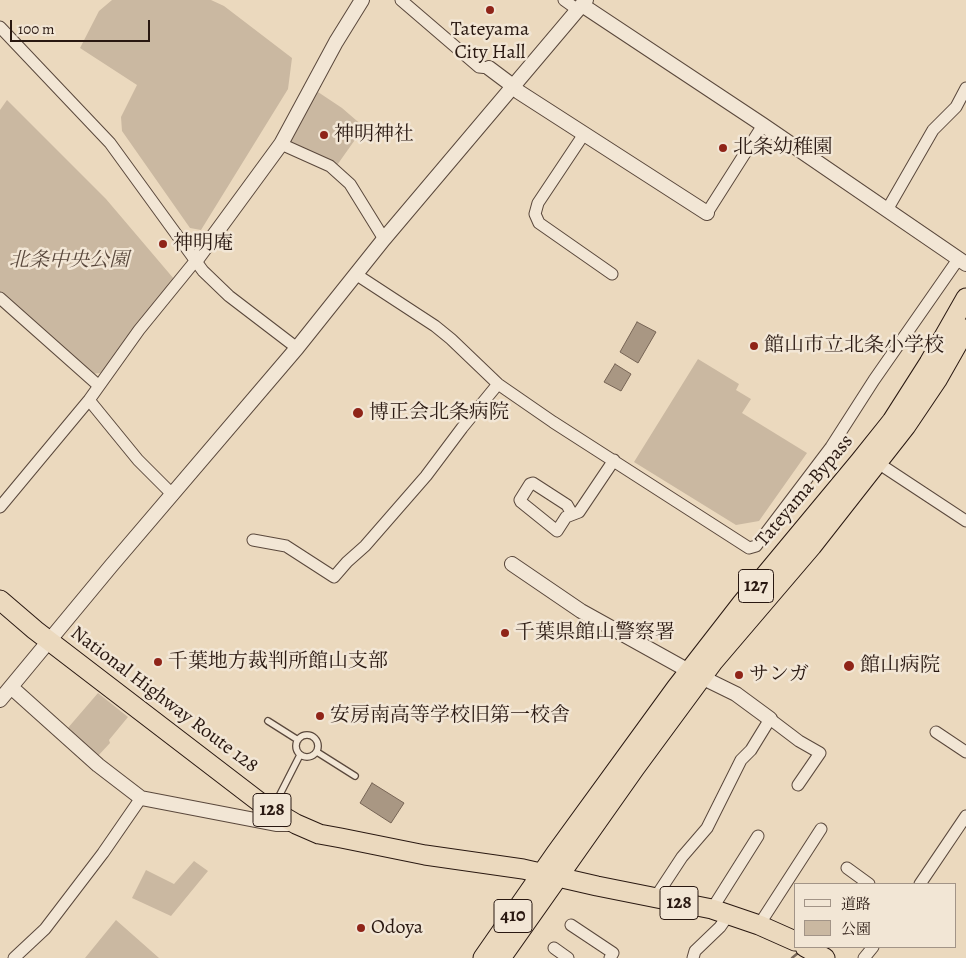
<!DOCTYPE html>
<meta charset="utf-8">
<style>
body{margin:0}
#map{position:relative;width:966px;height:958px;overflow:hidden;background:#ebd9be;font-family:Alegreya,"Noto Serif JP",serif}
canvas{display:block}
.legend{position:absolute;left:794px;top:883px;width:162px;height:65px;box-sizing:border-box;background:#f2e6d5;border:1px solid #a29487;margin:0;padding:6px 9px;list-style:none;font-size:15px;color:#291811}
.legend li{display:flex;align-items:center;gap:10px;height:25px}
.legend b{width:25px;border:1px solid #a29487}
.scale{position:absolute;left:10px;top:20px;width:140px;height:22px;box-sizing:border-box;border:2px solid #291811;border-top:0;padding-left:6px;font-size:15px;line-height:18px;white-space:nowrap;color:#291811;-webkit-text-stroke:4px #f2e6d5;paint-order:stroke}
</style>
<div id="map">
<canvas width="966" height="958"></canvas>
<ul class="legend">
<li><b style="height:6px;background:#f2e6d5"></b>道路</li>
<li><b style="height:14px;background:#cab8a1"></b>公園</li>
</ul>
<div class="scale">100 m</div>
</div>
<script>
const ctx = document.querySelector('canvas').getContext('2d');
ctx.lineJoin = 'round';
function fill(path, color) { ctx.fillStyle = color; ctx.fill(path, 'evenodd'); }
const poly = rows => new Path2D(rows.map(r => 'M' + r).join(''));
function trace(path, color, width, dash) { ctx.strokeStyle = color; ctx.lineWidth = width; ctx.lineCap = dash ? 'butt' : 'round'; ctx.setLineDash(dash || []); ctx.stroke(path); }
function label(font, color, halo, rows, align = 'center') {
  ctx.font = font + ' Alegreya,"Noto Serif JP",serif'; ctx.lineWidth = 5; ctx.setLineDash([]); ctx.textBaseline = 'middle'; ctx.strokeStyle = halo; ctx.fillStyle = color; for (const [text, x, y, turn = 0] of rows) {
    ctx.save(); ctx.translate(x, y); ctx.rotate((+turn || 0) * Math.PI / 180); ctx.textAlign = isNaN(turn) ? turn : align; if (halo) ctx.strokeText(text, 0, 0); ctx.fillText(text, 0, 0); ctx.restore();
  }
}
fill(poly([
 [112,0,211,0,224,6,292,58,288,89,201,230,190,228,122,131,121,117,137,85,80,48,99,11],
 [318,92,342,108,364,127,335,168,291,144,290,139,312,99],
 [7,100,106,199,174,279,135,327,101,373,91,374,0,294,0,110],
 [698,359,739,384,736,390,751,399,742,413,807,453,759,521,736,525,634,462],
 [98,693,128,717,109,740,110,743,97,757,67,729],
 [194,861,208,871,171,916,132,898,146,870,174,884],
 [116,920,159,958,85,958]
]), '#cab8a1');
const water = poly([
 [637,322,656,332,638,363,620,352,637,322],
 [615,364,631,374,621,391,604,382,615,364],
 [372,783,404,803,391,823,360,803,372,783]
]);
fill(water, '#a99783');
trace(water, '#766455', 1);
trace(poly([
 [792,958,798,953]
]), '#766455', 2.5);
const service = poly([
 [268,721,298,740],
 '296 746a11 11 0 1 1 22 0a11 11 0 1 1-22 0Z',
 [317,752,355,776],
 [273,808,300,755]
]);
const minor = poly([
 [401,0,479,67,489,68],
 [564,0,578,10],
 [0,27,110,143,203,271,229,296,297,348],
 [584,134,538,203,535,214,539,223,612,274],
 [281,144,330,166,350,184,384,239],
 [887,210,933,130,956,107,966,88],
 [707,213,763,125],
 [357,275,435,326,451,339,498,384,553,422,749,548,756,546,831,447,874,380,959,258],
 [0,298,99,386],
 [89,400,138,460,173,495],
 [878,463,966,521],
 [0,507,89,400,139,330,196,260],
 [572,514,567,505,533,483,530,484,520,500,521,502,557,531,566,517,579,512,614,460],
 [253,540,286,546,334,577,347,562,365,546,426,476,462,428,498,384],
 [936,732,966,752],
 [847,868,869,884],
 [920,884,966,816],
 [655,898,682,857,707,828,741,760,751,750,770,719,799,741,820,753,798,785],
 [712,909,758,836],
 [571,925,613,953,610,958],
 [759,925,821,829],
 [554,948,568,958],
 [14,958,45,929,103,853,141,798],
 [693,958,695,951,720,927,729,914],
 [864,958,873,947]
]);
const tertiary = poly([
 [582,5,763,125,966,264],
 [489,68,513,86,519,92,707,213],
 [196,260,281,144,336,42,362,0],
 [512,564,581,611,689,671,736,694,770,719],
 [11,687,98,765,141,798,276,824,296,824],
 [0,700,111,566,297,348,384,239,586,0]
]);
const trunk = poly([
 [0,600,35,630,262,804,296,824,319,834,341,838,425,855,523,869,597,886,712,909,759,925,795,941],
 [805,947,825,958],
 [483,958,556,853,676,688,742,603,860,461,892,421,929,363,966,298],
 [501,958,635,768,713,662,812,546,906,426,937,380,966,329]
]);
trace(service, '#5a483c', 8);
trace(minor, '#5a483c', 13);
trace(tertiary, '#5a483c', 16);
trace(trunk, '#291811', 21);
trace(service, '#f2e6d5', 5.5);
trace(minor, '#f2e6d5', 11);
trace(tertiary, '#f2e6d5', 14);
trace(trunk, '#ebd9be', 19);
for (const [x, y, r, color] of [
 [490,10,5,"#8f2418"],
 [324,135,5,"#8f2418"],
 [723,148,5,"#8f2418"],
 [163,244,5,"#8f2418"],
 [754,346,5,"#8f2418"],
 [358,413,6,"#8f2418"],
 [505,633,5,"#8f2418"],
 [158,662,5,"#8f2418"],
 [849,666,6,"#8f2418"],
 [739,675,5,"#8f2418"],
 [320,716,5,"#8f2418"],
 [361,928,5,"#8f2418"]
]) { const dot = new Path2D(); dot.arc(x, y, r, 0, 2 * Math.PI); ctx.fillStyle = color; ctx.fill(dot); trace(dot, '#f2e6d5', 2); }
for (const [x, y, w] of [
 [756,586,35],
 [272,810,38],
 [679,903,38],
 [513,916,38]
]) { const box = new Path2D(); box.roundRect(x - w / 2, y - 16.5, w, 33, 4); ctx.fillStyle = '#f2e6d5'; ctx.fill(box); trace(box, '#291811', 1); }
label('bold 19px', '#291811', null, [
 ["127",756,586],
 ["128",272,810],
 ["128",679,903],
 ["410",513,916]
]);
label('20px', '#291811', '#f2e6d5', [
 ["Tateyama",490,30,"center"],
 ["City Hall",490,53,"center"],
 ["神明神社",334,135],
 ["北条幼稚園",733,148],
 ["神明庵",173,244],
 ["館山市立北条小学校",764,346],
 ["博正会北条病院",369,413],
 ["千葉県館山警察署",515,633],
 ["千葉地方裁判所館山支部",168,662],
 ["館山病院",860,666],
 ["サンガ",749,675],
 ["安房南高等学校旧第一校舎",330,716],
 ["Odoya",371,928]
], 'left');
label('italic 20px', '#59483c', '#f2e6d5', [
 ["北条中央公園",69,261]
]);
label('20px', '#291811', '#f2e6d5', [
 ["Tateyama Bypass",805,491,-50],
 ["National Highway Route 128",164,700,37]
]);
</script>
